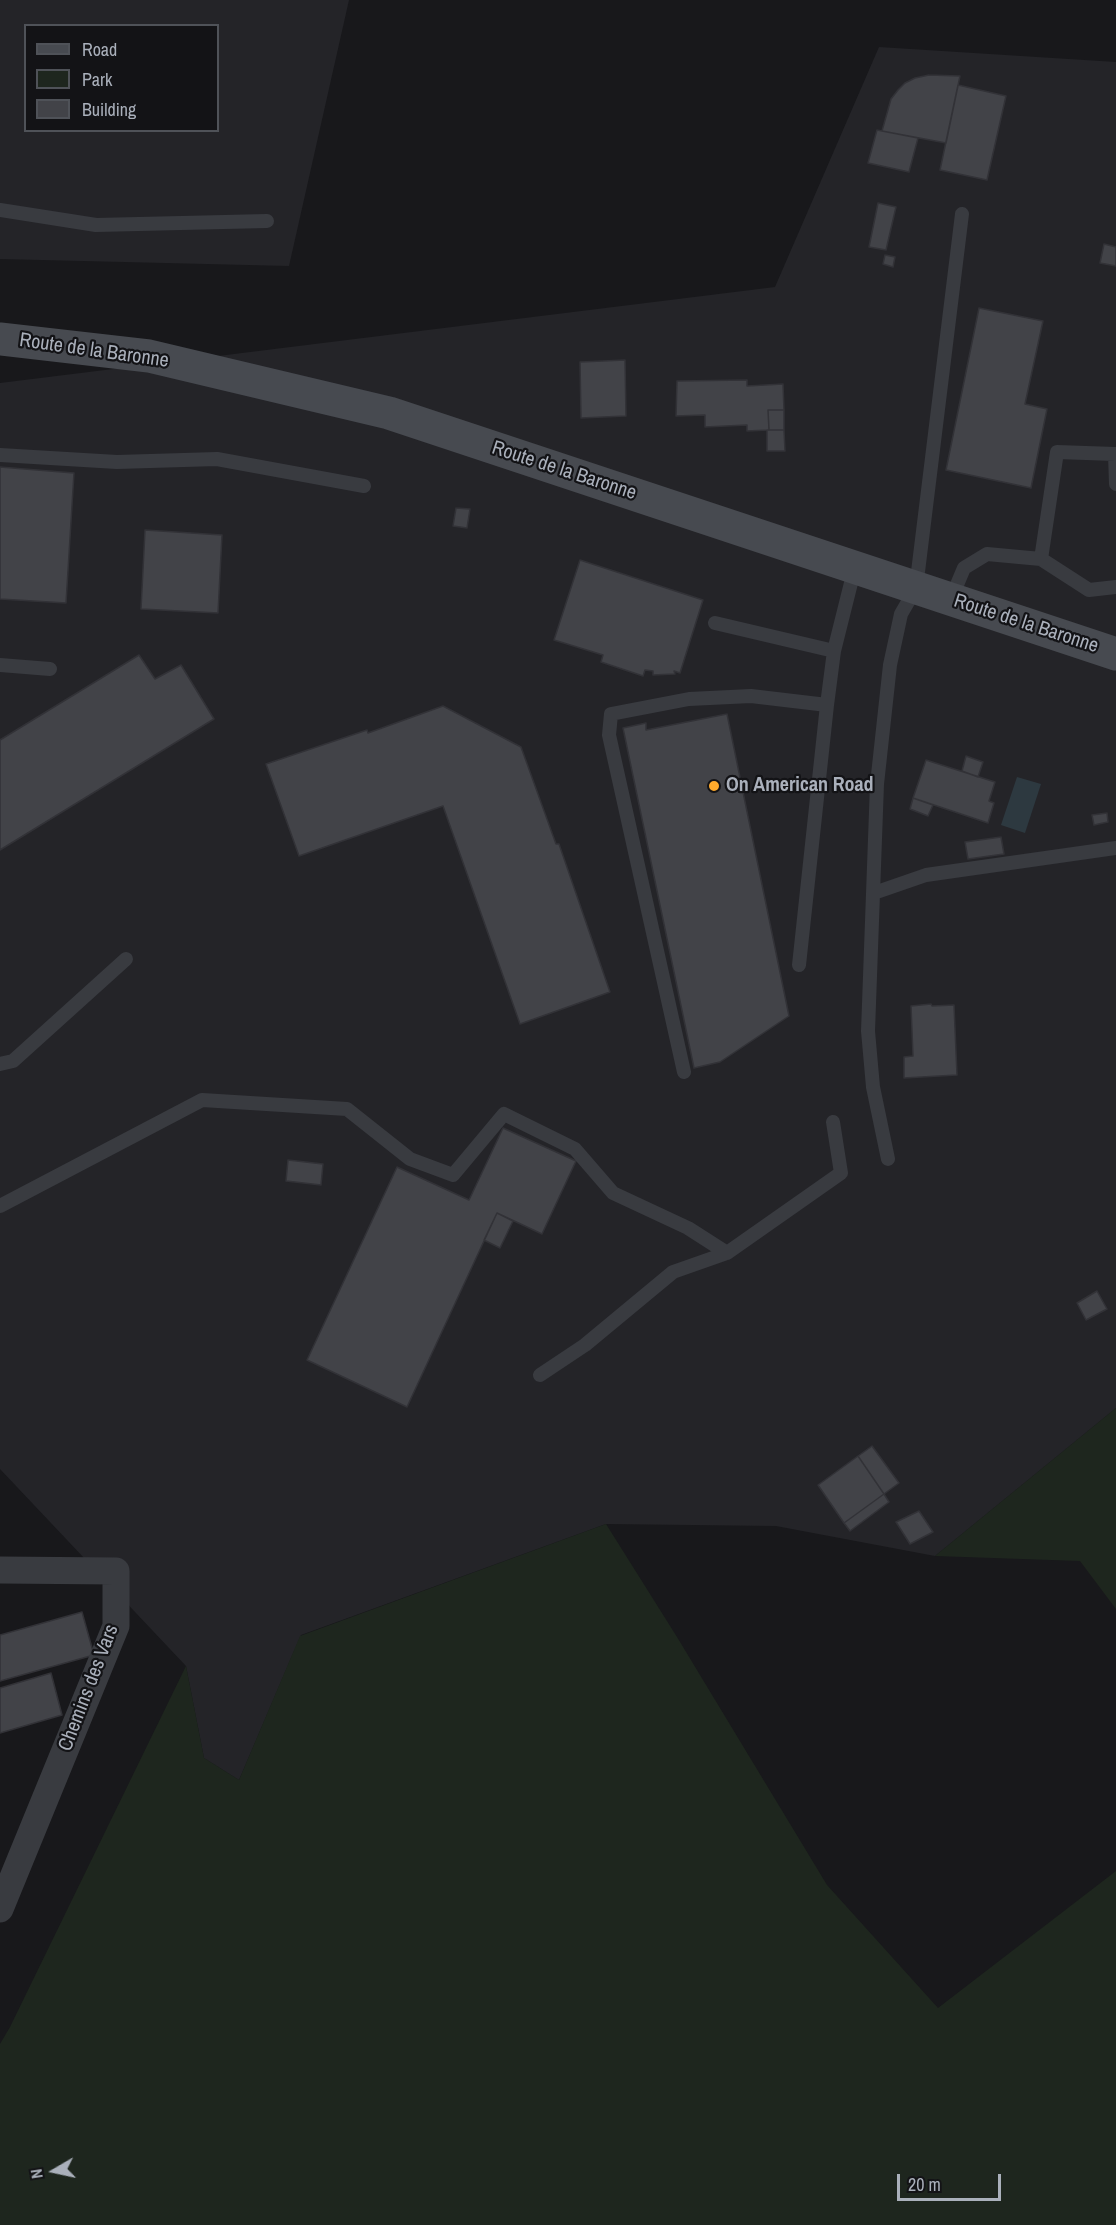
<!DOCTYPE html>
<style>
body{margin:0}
#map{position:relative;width:1116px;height:2225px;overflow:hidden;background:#18181b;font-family:"Archivo Narrow",sans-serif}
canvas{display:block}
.legend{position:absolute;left:24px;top:24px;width:195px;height:108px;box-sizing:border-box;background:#131316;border:2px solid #4f5258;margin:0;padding:8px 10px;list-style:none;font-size:18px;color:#aab0bb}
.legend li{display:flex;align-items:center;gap:12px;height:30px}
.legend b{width:30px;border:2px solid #4f5258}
.north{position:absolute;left:24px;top:2141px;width:60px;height:60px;-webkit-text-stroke:4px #131316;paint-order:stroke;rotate:261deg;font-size:16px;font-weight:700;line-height:24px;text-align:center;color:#aab0bb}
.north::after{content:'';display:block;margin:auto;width:21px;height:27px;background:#aab0bb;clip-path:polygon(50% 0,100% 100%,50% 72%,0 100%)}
.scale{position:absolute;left:897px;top:2174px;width:104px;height:27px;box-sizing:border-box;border:3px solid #aab0bb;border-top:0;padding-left:8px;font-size:18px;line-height:21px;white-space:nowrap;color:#aab0bb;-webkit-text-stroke:4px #131316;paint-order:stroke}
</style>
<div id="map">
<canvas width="1116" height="2225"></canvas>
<ul class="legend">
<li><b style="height:8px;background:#474a50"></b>Road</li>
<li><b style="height:16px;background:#1e261e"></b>Park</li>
<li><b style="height:16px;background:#424348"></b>Building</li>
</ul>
<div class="north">N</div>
<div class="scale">20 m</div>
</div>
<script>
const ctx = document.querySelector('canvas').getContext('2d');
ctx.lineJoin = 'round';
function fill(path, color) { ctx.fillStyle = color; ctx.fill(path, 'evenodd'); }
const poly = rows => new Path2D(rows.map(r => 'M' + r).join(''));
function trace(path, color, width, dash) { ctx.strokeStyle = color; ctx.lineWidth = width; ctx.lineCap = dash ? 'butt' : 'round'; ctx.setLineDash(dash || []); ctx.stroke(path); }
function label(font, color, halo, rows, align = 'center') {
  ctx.font = font + ' "Archivo Narrow",sans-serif'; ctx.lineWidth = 4.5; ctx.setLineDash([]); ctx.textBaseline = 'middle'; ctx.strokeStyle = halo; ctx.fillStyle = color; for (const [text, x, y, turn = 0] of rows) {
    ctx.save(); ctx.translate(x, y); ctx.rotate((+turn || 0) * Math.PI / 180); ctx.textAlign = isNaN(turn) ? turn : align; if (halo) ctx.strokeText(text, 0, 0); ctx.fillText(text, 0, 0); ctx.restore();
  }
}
fill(poly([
 [0,0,349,0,289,266,0,259],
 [26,26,218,26,218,130,26,130],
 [879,47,1116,62,1116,1408,935,1556,776,1526,606,1524,301,1635,239,1780,204,1758,186,1666,0,1469,0,383,775,287]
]), '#242428');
fill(poly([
 [1116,1408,1116,1609,1080,1561,935,1556],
 [606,1524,677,1637,827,1885,938,2008,1116,1871,1116,2225,0,2225,0,2044,10,2027,186,1666,204,1758,239,1780,300,1636]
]), '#1e261e');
fill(poly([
 [1017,777,1041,784,1025,833,1001,825]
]), '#2d3940');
const building = poly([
 [929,75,960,76,946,143,882,131,891,99,898,90,905,83,915,78,929,75],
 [958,85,1006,96,987,180,940,170,958,85],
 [877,130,918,138,909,172,868,163,877,130],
 [878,203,896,207,886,250,869,247,878,203],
 [1104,244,1116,247,1116,266,1100,263,1104,244],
 [885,255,895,257,893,267,883,264,885,255],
 [979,308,1043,321,1025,404,1047,409,1031,488,946,470,979,308],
 [625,360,626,416,581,418,580,362,625,360],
 [747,380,747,386,783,384,784,410,768,410,769,430,747,431,747,425,705,427,705,415,676,416,677,381,747,380],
 [768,410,784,410,784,430,769,430,768,410],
 [767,430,784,430,785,451,767,451,767,430],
 [0,467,74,473,66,603,0,599,0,467],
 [456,508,470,509,467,528,453,526,456,508],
 [145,530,222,535,218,613,141,609,145,530],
 [580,560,703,600,680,673,674,671,675,674,653,675,653,671,645,670,643,676,601,662,603,655,554,640,580,560],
 [139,655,155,679,181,665,214,719,0,850,0,740,139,655],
 [443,706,521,747,556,844,559,844,610,992,520,1024,443,806,299,856,266,764,367,730,368,733,443,706],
 [727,714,789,1016,720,1062,694,1068,623,728,646,723,646,730,727,714],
 [966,756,983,762,978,777,962,771,966,756],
 [926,760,995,782,989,801,994,803,988,823,913,798,926,760],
 [913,798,933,805,928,816,910,809,913,798],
 [1107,813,1108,822,1094,825,1092,815,1107,813],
 [1001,837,1004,854,968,859,965,842,1001,837],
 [931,1004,932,1006,954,1005,957,1075,904,1078,904,1057,913,1056,911,1006,931,1004],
 [503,1128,576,1161,542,1234,497,1213,407,1407,307,1360,397,1167,469,1200,503,1128],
 [288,1160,323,1164,321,1185,286,1181,288,1160],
 [497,1213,513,1221,500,1248,484,1240,497,1213],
 [1097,1291,1107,1309,1086,1320,1077,1303,1097,1291],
 [872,1446,899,1483,884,1494,858,1456,872,1446],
 [858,1456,884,1494,844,1523,818,1485,858,1456],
 [884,1494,889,1502,850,1531,844,1523,884,1494],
 [919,1511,933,1532,910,1544,896,1522,919,1511],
 [82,1612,94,1655,0,1681,0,1635,82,1612],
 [51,1673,62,1715,0,1733,0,1688,51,1673]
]);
fill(building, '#424348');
trace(building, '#323237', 1.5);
trace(poly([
 [0,210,96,225,267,221],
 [0,455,117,462,217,459,364,486],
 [1041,559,1057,452,1115,454,1116,484],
 [951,599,964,568,987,554,1041,559,1089,590,1116,587],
 [715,623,834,651,855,567],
 [0,665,50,669],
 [874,893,926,875,1116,848],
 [799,965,827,705],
 [0,1064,13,1061,126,959],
 [684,1072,609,735,611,714,689,699,751,696,827,705,834,651],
 [888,1159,873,1087,868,1031,877,784,890,665,901,614,916,588,962,214],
 [0,1206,202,1100,347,1109,410,1159,453,1175,504,1114,575,1149,613,1193,688,1228,727,1253,841,1173,833,1122],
 [540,1375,585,1345,673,1272,727,1253]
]), '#393b40', 14);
trace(poly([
 [0,1570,116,1571,116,1626,0,1909]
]), '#393b40', 27);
trace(poly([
 [0,339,149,356,389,413,1116,654]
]), '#474a50', 33);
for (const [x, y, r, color] of [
 [714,786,6,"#ffaa2c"]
]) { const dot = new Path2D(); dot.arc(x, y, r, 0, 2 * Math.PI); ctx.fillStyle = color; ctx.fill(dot); trace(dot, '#131316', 2); }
label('20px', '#aab0bb', '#131316', [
 ["Route de la Baronne",94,351,8],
 ["Route de la Baronne",564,471,18],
 ["Route de la Baronne",1026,624,18],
 ["Chemins des Vars",89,1688,-69]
]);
label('bold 20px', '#aab0bb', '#131316', [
 ["On American Road",726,786]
], 'left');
</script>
